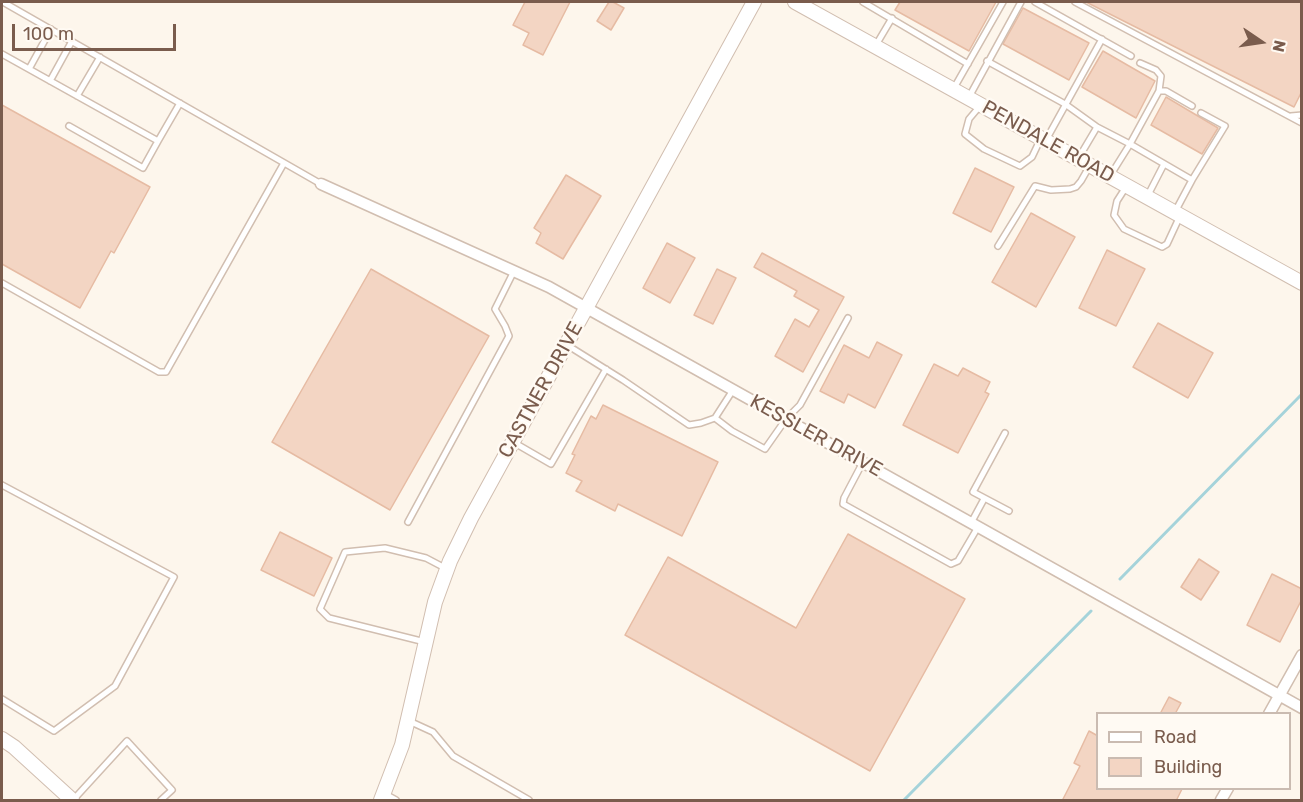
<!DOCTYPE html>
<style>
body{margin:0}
#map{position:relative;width:1303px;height:802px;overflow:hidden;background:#fdf6ec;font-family:Rubik,sans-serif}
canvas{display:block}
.frame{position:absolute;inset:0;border:3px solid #7a5c4d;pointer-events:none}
.legend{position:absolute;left:1096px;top:712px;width:195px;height:78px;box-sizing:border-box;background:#fffaf3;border:2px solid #cabbb1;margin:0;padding:8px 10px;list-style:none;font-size:18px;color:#7a5c4d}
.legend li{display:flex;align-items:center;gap:12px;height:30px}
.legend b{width:30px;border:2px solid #cabbb1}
.north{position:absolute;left:1231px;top:12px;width:60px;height:60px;-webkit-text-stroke:4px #fffaf3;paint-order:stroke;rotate:103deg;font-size:16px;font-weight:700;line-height:24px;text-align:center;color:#7a5c4d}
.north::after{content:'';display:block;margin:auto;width:21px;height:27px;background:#7a5c4d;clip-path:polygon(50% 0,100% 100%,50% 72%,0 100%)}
.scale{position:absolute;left:12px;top:24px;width:164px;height:27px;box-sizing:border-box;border:3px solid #7a5c4d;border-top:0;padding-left:8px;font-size:18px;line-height:21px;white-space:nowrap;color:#7a5c4d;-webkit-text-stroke:4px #fffaf3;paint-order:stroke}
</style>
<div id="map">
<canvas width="1303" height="802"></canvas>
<div class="frame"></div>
<ul class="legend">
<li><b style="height:8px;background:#fff"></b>Road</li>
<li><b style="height:16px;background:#f3d5c3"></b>Building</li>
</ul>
<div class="north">N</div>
<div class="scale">100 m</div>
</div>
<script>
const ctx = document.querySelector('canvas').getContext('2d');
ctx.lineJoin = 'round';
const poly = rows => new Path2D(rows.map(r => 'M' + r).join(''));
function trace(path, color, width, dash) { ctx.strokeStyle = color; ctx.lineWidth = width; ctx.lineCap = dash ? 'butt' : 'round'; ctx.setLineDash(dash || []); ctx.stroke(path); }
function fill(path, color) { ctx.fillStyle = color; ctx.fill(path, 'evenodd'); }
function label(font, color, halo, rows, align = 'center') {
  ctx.font = font + ' Rubik,sans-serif'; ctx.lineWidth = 5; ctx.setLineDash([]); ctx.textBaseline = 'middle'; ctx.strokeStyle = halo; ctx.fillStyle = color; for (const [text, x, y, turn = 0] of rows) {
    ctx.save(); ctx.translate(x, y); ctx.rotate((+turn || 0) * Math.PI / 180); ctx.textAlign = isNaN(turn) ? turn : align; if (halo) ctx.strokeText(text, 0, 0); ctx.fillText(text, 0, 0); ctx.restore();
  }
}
trace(poly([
 [1120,579,1302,394],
 [904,800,1091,611]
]), '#a5d3da', 3);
const building = poly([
 [525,2,570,2,543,55,523,45,529,33,513,25,525,2],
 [609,2,613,2,624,8,611,30,597,21,609,2],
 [900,2,996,2,969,51,895,10,900,2],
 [1086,2,1302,2,1302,91,1294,107,1086,2],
 [1023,8,1089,43,1069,80,1003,44,1023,8],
 [1103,51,1155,81,1136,118,1082,87,1103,51],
 [1166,97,1218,128,1202,154,1151,125,1166,97],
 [2,105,150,187,114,253,111,251,80,308,2,264,2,105],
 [975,168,1014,187,991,232,953,213,975,168],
 [566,175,601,196,563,259,536,243,541,233,534,228,566,175],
 [1031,213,1075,237,1036,307,992,282,1031,213],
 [667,243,695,258,670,303,643,288,667,243],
 [1107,250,1145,269,1116,326,1079,308,1107,250],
 [762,253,844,297,803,372,775,356,795,319,809,327,819,310,794,296,797,291,754,267,762,253],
 [371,269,489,336,390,510,272,442,371,269],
 [717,269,736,278,713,324,694,315,717,269],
 [1158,323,1213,353,1188,398,1133,367,1158,323],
 [877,342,902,355,875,408,848,394,844,403,820,391,844,345,869,358,877,342],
 [934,364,958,376,963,368,990,382,985,392,989,394,958,453,903,425,934,364],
 [603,405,718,462,682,536,618,504,615,511,576,491,582,481,566,473,575,455,572,454,591,416,596,419,603,405],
 [280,532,332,558,314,596,261,570,280,532],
 [848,534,965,599,870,771,625,635,668,557,796,628,848,534],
 [1199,559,1219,572,1201,600,1181,587,1199,559],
 [1272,574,1302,589,1302,599,1280,642,1247,625,1272,574],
 [1169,697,1181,703,1175,714,1160,714,1169,697],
 [1089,731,1098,736,1098,789,1182,789,1176,801,1062,801,1080,766,1074,763,1089,731]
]);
fill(building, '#f3d5c3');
trace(building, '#e6bba3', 1.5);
const service = poly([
 [3,2,321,184],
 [863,2,968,64],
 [1035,2,1131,56],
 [1075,2,1302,123],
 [876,45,892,18],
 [2,54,158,141,180,103],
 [987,61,1065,104,1097,127,1130,144,1159,91,1166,91,1192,106],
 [1140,63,1156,70,1161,76,1159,91],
 [29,69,51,29],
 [50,81,72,41],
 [954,88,1003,2],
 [77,96,100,57],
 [969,97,1021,2],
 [980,106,969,119,965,134,984,149,1020,166,1032,157,1041,138],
 [1291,116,1302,115],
 [69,126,143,168,158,141],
 [1046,140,1102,39],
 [1078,159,1097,127],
 [1110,176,1130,144,1192,180,1225,126,1201,113],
 [1126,187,1117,201,1114,215,1124,229,1162,247,1167,244,1180,216],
 [1147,197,1164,164],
 [1176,210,1192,180],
 [998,246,1035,186,1051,190,1070,189,1076,187,1081,181,1089,167],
 [2,283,159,372,166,372,284,163],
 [567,345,623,380,689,425,701,423,715,418],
 [733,390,715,418,732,431,765,449,786,419,800,405,848,318],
 [1005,433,973,492,1009,511],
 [513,442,551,464,606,369],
 [863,462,844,498,843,504,951,564,958,561,978,527],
 [2,485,174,577,115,686,54,731,2,699],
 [408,522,509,336,505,326,495,309,514,271],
 [971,523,984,499],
 [425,642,329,618,320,609,345,552,385,548,426,558,445,568],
 [409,721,433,732,453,756,529,800],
 [385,794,396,800],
 [74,799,127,741,172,790,161,800]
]);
const minor = poly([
 [321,184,549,287,1302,708],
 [1269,714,1302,655],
 [1221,800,1228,788]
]);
const tertiary = poly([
 [795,2,1302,283],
 [2,739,14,747,72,800],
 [381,800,402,745,435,602,450,561,471,518,754,2]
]);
trace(service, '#d1beb0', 8);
trace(minor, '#d1beb0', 13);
trace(tertiary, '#d1beb0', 16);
trace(service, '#fff', 5);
trace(minor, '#fff', 10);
trace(tertiary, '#fff', 14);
label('20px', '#7a5c4d', '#fffaf3', [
 ["PENDALE ROAD",1048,142,29],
 ["CASTNER DRIVE",541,390,-61],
 ["KESSLER DRIVE",816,436,29]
]);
</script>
